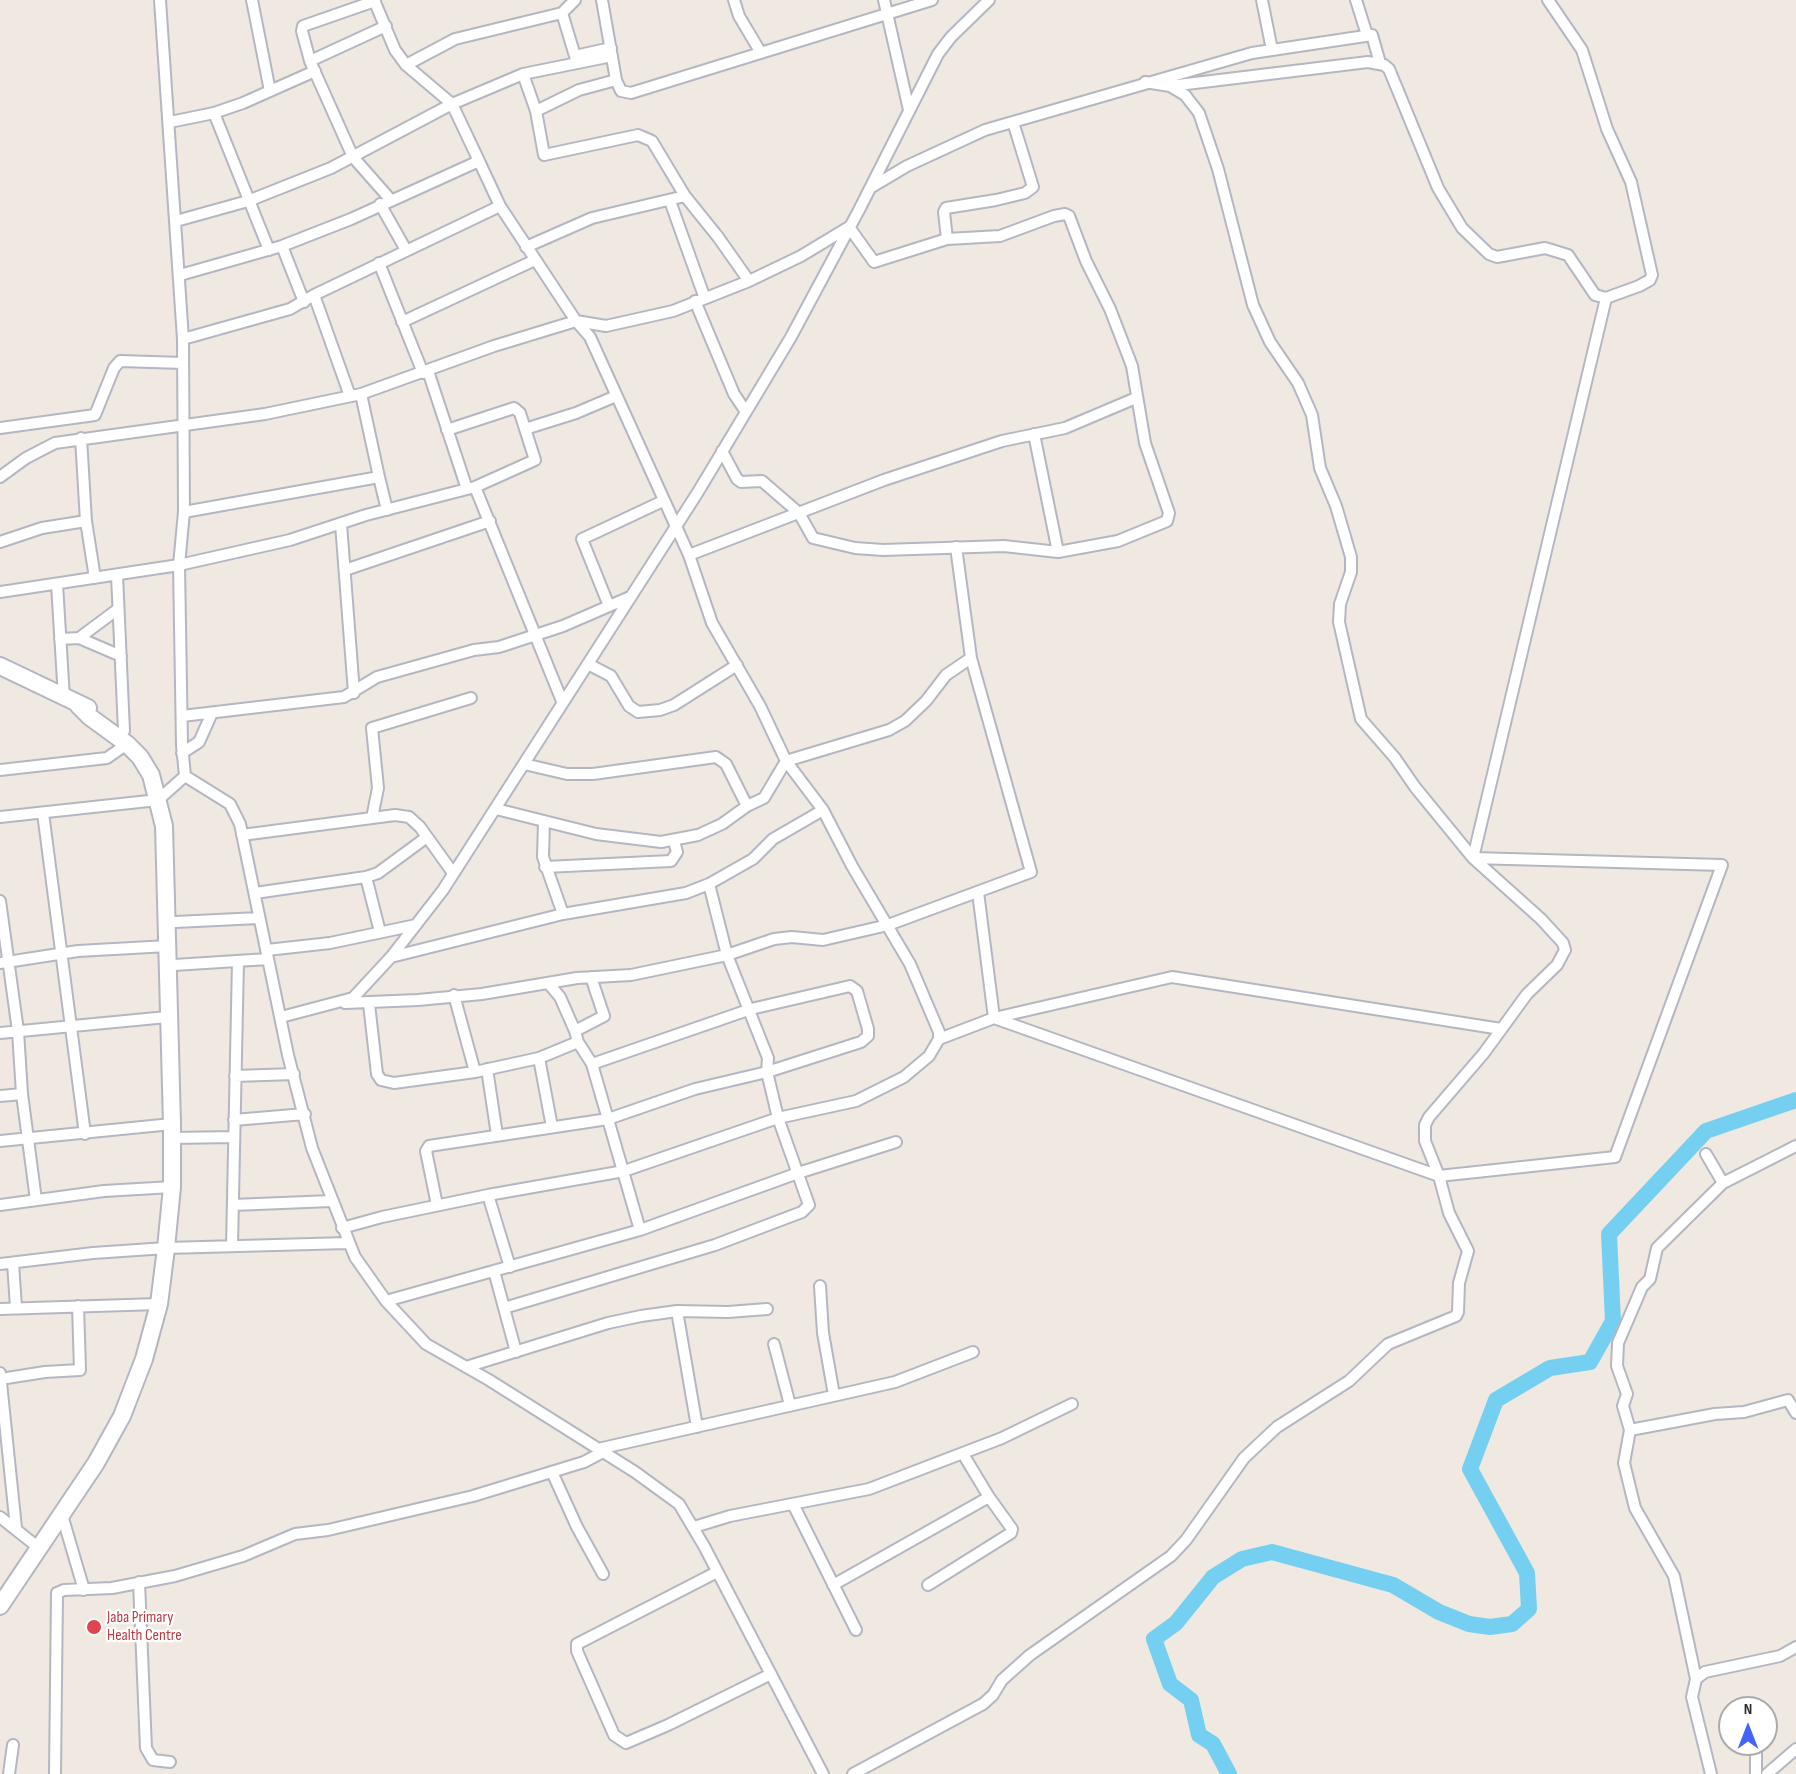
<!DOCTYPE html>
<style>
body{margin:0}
#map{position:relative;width:1796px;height:1774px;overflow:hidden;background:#efe9e1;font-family:"Sofia Sans Condensed",sans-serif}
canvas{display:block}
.north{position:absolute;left:1718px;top:1696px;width:60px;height:60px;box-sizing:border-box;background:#fff;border:2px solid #ababab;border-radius:50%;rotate:0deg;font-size:16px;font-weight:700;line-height:24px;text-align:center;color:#2e2e2e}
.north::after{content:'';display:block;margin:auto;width:21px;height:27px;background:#4264fb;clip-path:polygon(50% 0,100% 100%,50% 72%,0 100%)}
</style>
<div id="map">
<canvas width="1796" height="1774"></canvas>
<div class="north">N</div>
</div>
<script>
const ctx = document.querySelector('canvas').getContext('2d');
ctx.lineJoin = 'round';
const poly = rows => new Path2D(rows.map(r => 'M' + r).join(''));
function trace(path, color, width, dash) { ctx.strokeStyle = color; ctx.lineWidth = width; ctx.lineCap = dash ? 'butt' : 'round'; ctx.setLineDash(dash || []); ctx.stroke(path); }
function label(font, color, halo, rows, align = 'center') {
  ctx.font = font + ' "Sofia Sans Condensed",sans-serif'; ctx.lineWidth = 4.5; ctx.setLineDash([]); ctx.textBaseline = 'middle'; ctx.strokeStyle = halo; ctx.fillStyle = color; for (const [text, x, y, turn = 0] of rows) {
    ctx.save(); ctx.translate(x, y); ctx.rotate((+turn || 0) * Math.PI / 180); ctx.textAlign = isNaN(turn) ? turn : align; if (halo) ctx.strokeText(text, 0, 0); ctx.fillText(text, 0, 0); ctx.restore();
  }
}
trace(poly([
 [1229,1774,1213,1744,1199,1735,1191,1700,1170,1684,1154,1639,1176,1623,1213,1577,1242,1559,1272,1552,1393,1585,1439,1612,1469,1624,1490,1627,1512,1624,1529,1609,1527,1573,1470,1469,1496,1400,1550,1368,1590,1362,1613,1321,1609,1234,1706,1131,1796,1100]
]), '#75cff0', 16);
const minor = poly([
 [160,0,183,339,184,512,179,565,182,745,185,776],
 [252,0,270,91],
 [374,0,395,50,406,65,452,104,479,161],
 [602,0,616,80],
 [734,0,739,16,761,53],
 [884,0,909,110],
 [1262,0,1272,50],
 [1356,0,1367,35],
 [375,1,303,26,302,31,310,61,353,157,390,199],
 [562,13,575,56,611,48],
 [310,61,386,26],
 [406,65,455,39,562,13,575,0],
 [523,74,536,111,544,155,638,135,652,141,685,196],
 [1145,82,1170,86,1368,62,1384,65,1389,69,1438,188,1462,228,1489,254,1497,257,1545,248,1568,255,1595,295,1606,298,1639,286,1650,280,1652,275,1631,182,1607,129,1582,50,1548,0],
 [536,111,579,90,616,80,621,91,631,93,932,0],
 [214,113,269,250],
 [170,122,214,113,243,103,315,71],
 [870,188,907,166,985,130,1252,53,1372,35,1380,63],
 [670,201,704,296],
 [380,204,406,250],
 [176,221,248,201,331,168,452,104,523,74,612,56],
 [947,239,944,212,946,208,996,200,1025,193,1033,187,1013,122],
 [282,246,304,302],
 [526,247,592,218,685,196,718,237,749,281,753,279],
 [379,263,423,373],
 [180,275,282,246,351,219,479,161,500,206],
 [314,295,350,396],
 [695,301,734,394,746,412],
 [402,322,535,260],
 [183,339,290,309,314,295,500,206,576,321,590,337,689,555,712,623,760,706,786,761,823,810,852,866,910,964,939,1032,939,1039,929,1056,904,1077,856,1101,778,1118,624,1171,488,1195,382,1217,342,1228],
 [428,371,467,489],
 [361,394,379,477],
 [0,428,95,415,114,368,120,361,183,363],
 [525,429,576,413,616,396],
 [1034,434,1058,552],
 [81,438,86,521,95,578],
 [722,451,737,479,741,482,762,481,799,513,813,538,855,548,883,550,1004,546,1058,552,1118,541,1167,521,1169,513,1145,443,1132,366,1110,309,1086,261,1069,216,1065,214,1054,216,1000,236,947,239,874,262,849,227],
 [0,477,26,458,55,443,265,414,361,394,494,346,576,321,606,326,673,311,749,281,801,256,849,227],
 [475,487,562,701],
 [184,512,379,477,387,510],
 [341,524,354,693],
 [0,542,42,528,86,521],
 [689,555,884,480,1002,441,1065,428,1136,398],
 [345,570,490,521],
 [117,575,124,731],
 [57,584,64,698],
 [0,592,179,565,290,540,366,515,475,487,535,460,520,413,514,408,447,430],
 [609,606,582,539,663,501],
 [79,638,118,609],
 [60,639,79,638,121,656],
 [588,664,611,676,629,706,638,712,660,710,674,705,737,665],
 [182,716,344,697,377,677,474,650,499,647,563,626,630,597],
 [182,753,199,742,212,713],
 [524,764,567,774,593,774,716,757,726,764,747,806,764,798,786,761,889,730,905,721,926,701,946,675,971,658],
 [0,770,107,758,127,744],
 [496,809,596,834,661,842,698,835,722,824,747,806],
 [43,813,85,1134],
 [0,817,158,800,185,776,230,804,240,824,288,1055,312,1148,355,1257,386,1301,426,1344,489,1380,635,1472,679,1504,704,1546,823,1774],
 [372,818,378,788,372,728,471,698],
 [544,821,543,857,563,914],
 [242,835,395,815,409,817,420,827,453,873],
 [545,867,671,861,677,852,674,841],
 [366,877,380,932],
 [978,892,994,1018,1439,1176,1615,1157,1722,865,1473,858,1606,298],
 [255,893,366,877,378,873,427,837],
 [0,901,18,1031,22,1094,36,1200],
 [175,922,259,918],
 [267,950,330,943,416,925],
 [391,957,563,914,686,893,709,884,753,859,773,839,823,810],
 [0,963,78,951,168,946],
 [174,965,268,959],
 [591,977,604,1016,575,1031,578,1042,592,1064,640,1230],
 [549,984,560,997,575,1031],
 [454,995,475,1072,539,1058,578,1042],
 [345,1003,418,1000,482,994,577,978,631,975,727,955,774,939,792,937,823,940,888,925,1031,872,971,658,956,547],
 [369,1004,377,1074,381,1080,394,1083,475,1072],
 [281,1017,353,998,391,957,443,890,698,492,791,337,859,210,938,54,951,37,989,0],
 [0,1033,167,1017],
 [939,1039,994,1018,1172,977,1501,1029],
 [539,1058,552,1127],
 [487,1069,497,1135],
 [235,1076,294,1074],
 [0,1096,22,1094],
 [234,1120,305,1114],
 [172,1138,234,1137],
 [0,1141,172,1124],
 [1723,1183,1796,1146],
 [488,1195,510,1267],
 [0,1205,104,1191,172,1187],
 [233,1205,331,1201],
 [437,1205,426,1151,429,1146,608,1119,695,1089,767,1072,861,1042,868,1036,868,1029,857,991,850,986,751,1009,592,1064],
 [232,1246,238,961],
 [13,1263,16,1307],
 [0,1264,93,1253,166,1248,348,1243],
 [494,1271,516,1352],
 [820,1286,823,1333,834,1395],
 [386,1301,640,1230,798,1173,896,1142],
 [504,1308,715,1245,802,1212,809,1205,778,1118,767,1072,768,1058,727,955,709,884],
 [0,1309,159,1304],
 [677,1311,697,1427],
 [774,1344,790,1405],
 [466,1367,608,1323,641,1316,677,1311,728,1312,767,1309],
 [0,1373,16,1528],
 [0,1379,45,1372,80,1370,78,1306],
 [1630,1430,1623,1406,1627,1394,1617,1366,1618,1343,1642,1287,1650,1279,1657,1248,1723,1183,1706,1154],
 [598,1449,895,1382,973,1352],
 [552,1472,577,1527,603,1574],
 [793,1504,856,1630],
 [62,1515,84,1590],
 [0,1517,39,1548],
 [694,1527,730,1516,869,1489,1002,1438,1072,1404],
 [717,1572,577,1644,577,1651,614,1735,626,1743,668,1725,771,1674],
 [139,1582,146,1748,153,1760,170,1762],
 [833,1585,989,1497,963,1454],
 [928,1585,1011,1533,1012,1529,989,1497],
 [1696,1679,1674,1576,1635,1508,1624,1463,1630,1430,1715,1414,1744,1412,1788,1400,1796,1413],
 [1756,1749,1756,1774],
 [9,1774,13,1745],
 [55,1774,57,1593,64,1590,112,1588,175,1576,243,1556,295,1534,328,1530,473,1496,584,1462,603,1452],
 [853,1774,983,1704,993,1695,1002,1680,1030,1655,1171,1556,1186,1540,1244,1458,1277,1427,1349,1381,1388,1344,1456,1316,1458,1312,1459,1283,1468,1251,1449,1213,1439,1176,1425,1141,1425,1125,1429,1117,1484,1053,1527,994,1557,965,1565,950,1563,943,1541,919,1473,858,1415,787,1395,758,1361,719,1339,622,1340,604,1351,572,1351,557,1336,506,1320,468,1312,415,1298,383,1270,342,1253,305,1218,169,1199,113,1185,95,1170,86],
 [1711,1774,1692,1697,1696,1679,1705,1672,1780,1656,1796,1647],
 [1767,1774,1796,1749]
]);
const secondary = poly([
 [0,666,88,708],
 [0,1606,96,1463,122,1416,144,1359,159,1304,166,1248,172,1187,172,1124,164,826,151,775,140,757,127,744,90,717,78,705]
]);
trace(minor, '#b4b7c1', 14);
trace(secondary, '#b4b7c1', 20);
trace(minor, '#fff', 10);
trace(secondary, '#fff', 16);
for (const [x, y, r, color] of [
 [94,1627,8,"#e0444e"]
]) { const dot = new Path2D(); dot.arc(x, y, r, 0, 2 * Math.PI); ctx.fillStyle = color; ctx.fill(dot); trace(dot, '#fff', 2); }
label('16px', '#be3a42', '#fff', [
 ["Jaba Primary",107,1618],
 ["Health Centre",107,1636]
], 'left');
</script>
